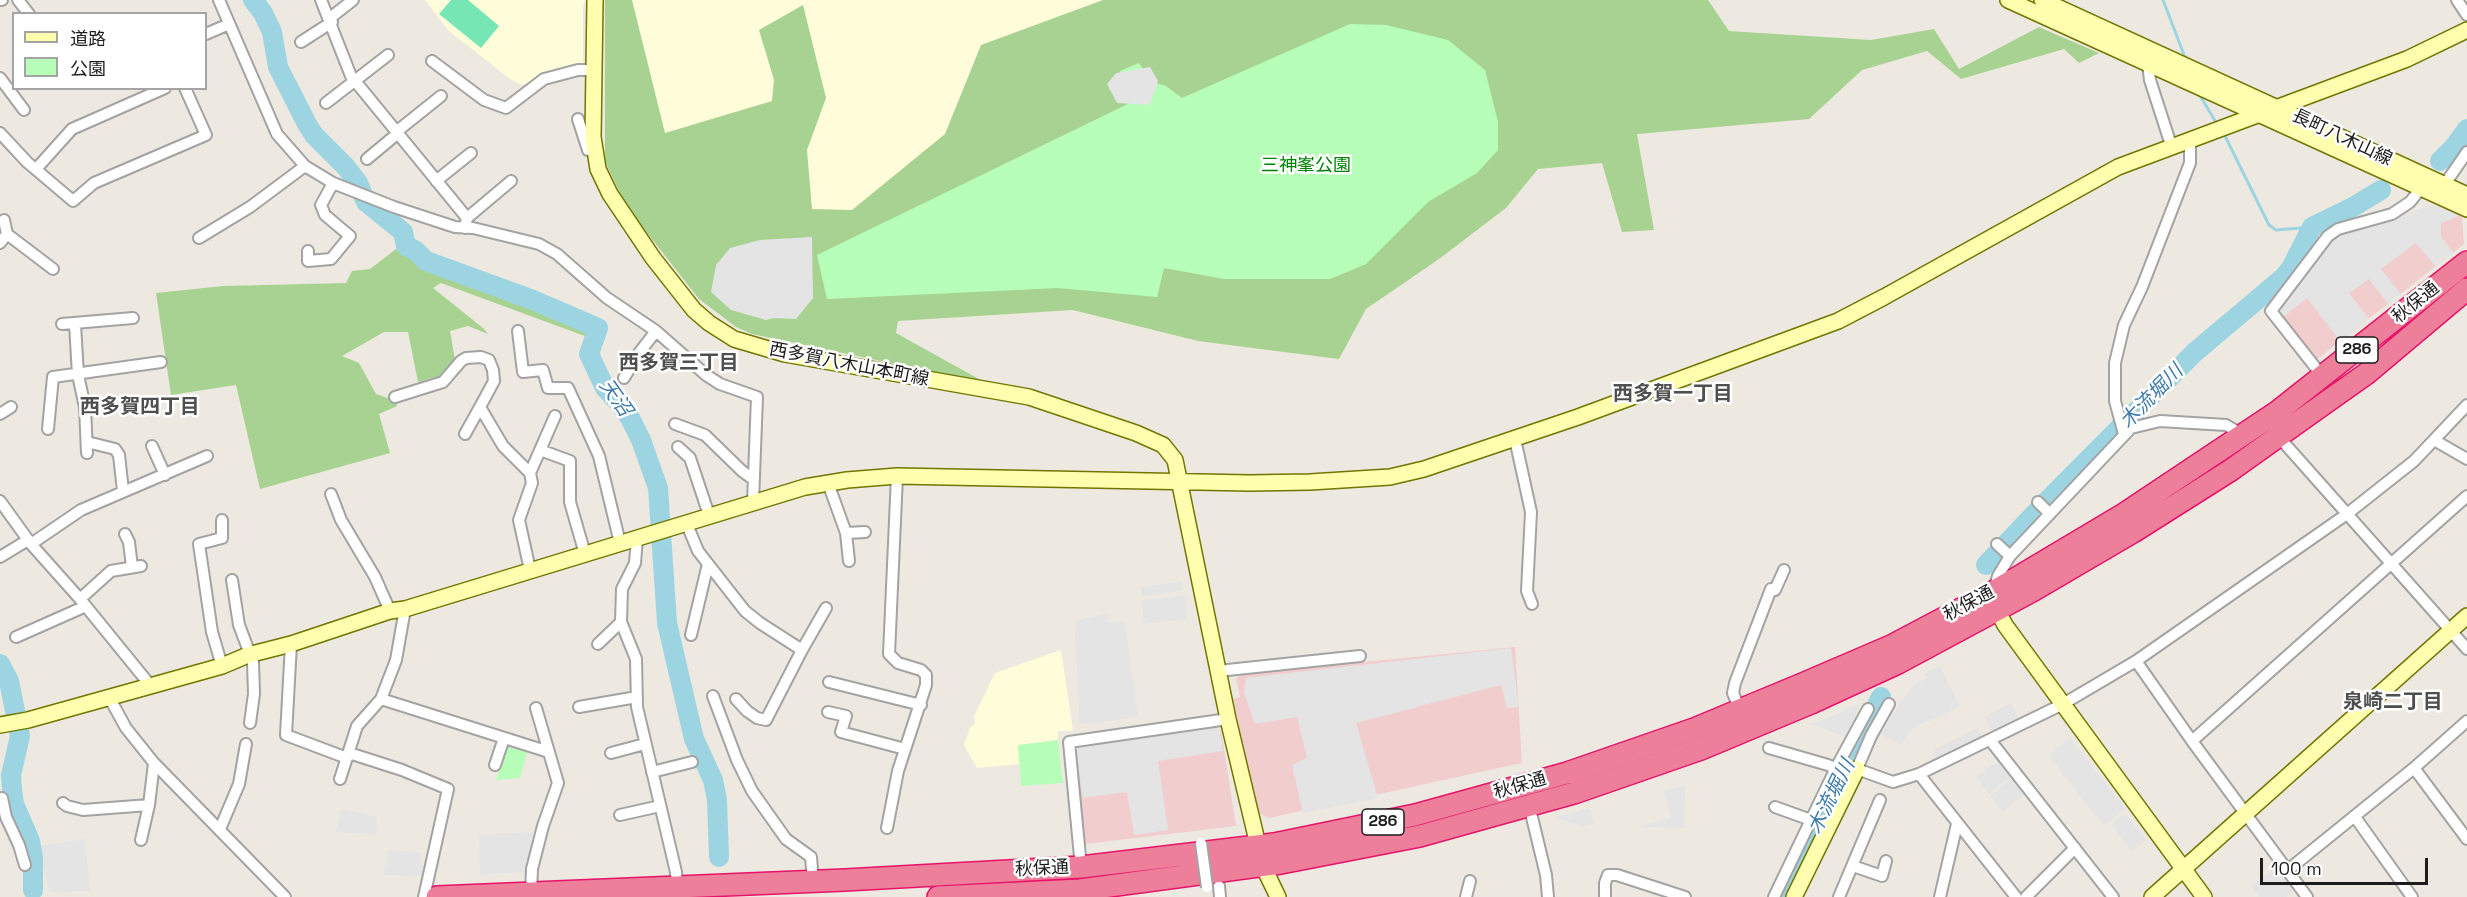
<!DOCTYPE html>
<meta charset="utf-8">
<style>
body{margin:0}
#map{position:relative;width:2467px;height:897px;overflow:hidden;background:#eee9e0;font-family:"Space Grotesk","Noto Sans JP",sans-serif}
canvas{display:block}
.legend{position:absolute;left:12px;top:12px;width:195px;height:78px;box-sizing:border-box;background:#fff;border:2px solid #a4a4a4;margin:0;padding:8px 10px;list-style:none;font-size:18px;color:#1c1c1c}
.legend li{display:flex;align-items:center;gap:12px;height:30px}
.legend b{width:30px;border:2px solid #a4a4a4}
.scale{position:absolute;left:2260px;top:858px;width:168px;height:27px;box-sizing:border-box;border:3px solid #1c1c1c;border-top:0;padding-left:8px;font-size:18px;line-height:21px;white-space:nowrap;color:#1c1c1c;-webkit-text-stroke:4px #fff;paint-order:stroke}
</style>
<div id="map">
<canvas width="2467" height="897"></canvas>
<ul class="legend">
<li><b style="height:8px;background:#fffeae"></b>道路</li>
<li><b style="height:16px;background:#b7feb9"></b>公園</li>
</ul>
<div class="scale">100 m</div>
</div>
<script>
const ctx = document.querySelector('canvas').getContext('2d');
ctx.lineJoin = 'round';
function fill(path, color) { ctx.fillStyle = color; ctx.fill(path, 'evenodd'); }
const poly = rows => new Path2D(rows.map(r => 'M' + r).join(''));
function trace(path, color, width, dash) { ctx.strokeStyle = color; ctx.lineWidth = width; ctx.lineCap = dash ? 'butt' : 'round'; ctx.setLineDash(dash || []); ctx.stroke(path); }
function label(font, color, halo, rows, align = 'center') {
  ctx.font = font + ' "Space Grotesk","Noto Sans JP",sans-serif'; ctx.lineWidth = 5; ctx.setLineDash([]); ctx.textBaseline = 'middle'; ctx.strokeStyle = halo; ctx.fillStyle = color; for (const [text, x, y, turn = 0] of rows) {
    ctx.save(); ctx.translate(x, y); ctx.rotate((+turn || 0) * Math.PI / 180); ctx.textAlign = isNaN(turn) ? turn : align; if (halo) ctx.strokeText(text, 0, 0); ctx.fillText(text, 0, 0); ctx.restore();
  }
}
fill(poly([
 [2438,206,2462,217,2464,244,2315,361,2281,319,2301,281,2325,248,2343,233,2424,208],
 [1515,647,1522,763,1269,818,1260,814,1229,700,1240,697,1236,678,1243,674],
 [1212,726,1221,730,1236,826,1085,844,1075,753,1081,745]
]), '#f2cdce');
fill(poly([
 [425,0,585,0,583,7,583,68,521,85,510,79,448,30],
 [608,0,1173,0,857,224,661,246],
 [1061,650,1073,731,1058,731,1058,740,1018,745,1020,764,977,768,964,745,970,728,975,723,974,716,995,673]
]), '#fffdd9');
fill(poly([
 [605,0,632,0,665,133,772,101,774,80,759,30,803,5,826,98,807,150,812,209,852,210,945,134,981,45,1103,0,1708,0,1729,31,1871,40,1934,29,1959,69,2039,27,2099,53,2079,63,2064,49,1961,79,1927,51,1862,70,1809,119,1637,134,1654,230,1622,232,1602,163,1538,169,1506,208,1439,259,1366,309,1339,359,1198,341,1073,310,898,321,896,333,986,383,752,334,736,327,699,299,626,206,605,161],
 [396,249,593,329,590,338,441,283,433,288,483,328,488,334,468,326,450,331,455,360,439,376,418,382,408,332,384,332,342,356,359,363,376,394,396,401,397,406,379,414,390,453,260,489,236,385,171,395,156,293,223,286,346,283,352,271,370,269]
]), '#a8d291');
fill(poly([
 [1350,24,1386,25,1448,40,1485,70,1498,122,1498,150,1477,173,1428,202,1366,264,1330,279,1224,279,1164,268,1157,297,1058,288,827,299,817,255,1132,102,1120,71,1139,63,1151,82,1166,86,1182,98],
 [1058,740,1063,783,1021,786,1018,745],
 [509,747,527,752,520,778,496,780,505,748]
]), '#b7feb9');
fill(poly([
 [451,0,468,0,499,26,481,48,439,14]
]), '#76e6b4');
fill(poly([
 [1150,67,1158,81,1150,105,1117,103,1107,84,1116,73],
 [2438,206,2459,216,2441,223,2441,237,2454,253,2435,266,2416,243,2381,269,2401,294,2388,304,2369,279,2349,293,2369,319,2340,341,2307,298,2281,319,2280,307,2334,239,2343,233,2424,208],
 [812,237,813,298,796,319,774,318,766,320,731,310,711,292,716,265,730,248,760,240],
 [1181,582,1182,591,1142,596,1141,587],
 [1185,596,1187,619,1144,624,1142,600],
 [1107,614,1109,623,1125,622,1138,717,1080,724,1075,635,1077,620],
 [1511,648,1519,707,1507,708,1501,685,1356,723,1378,798,1303,813,1292,765,1307,758,1297,717,1255,724,1244,692,1246,678],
 [1940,666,1960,706,1912,729,1901,745,1881,734,1900,703,1915,684,1928,678,1925,673],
 [2011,703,2019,718,1992,732,1984,717],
 [1860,704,1846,738,1812,724],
 [1212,727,1220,730,1223,751,1158,761,1168,830,1134,835,1127,792,1083,798,1076,752,1082,745],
 [1978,728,1982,737,1936,760,1932,751],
 [2070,738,2126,809,2104,826,2048,755],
 [1999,760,2012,776,1989,794,1976,777],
 [2013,777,2026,793,2003,812,1990,796],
 [1685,786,1684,828,1638,827,1671,818,1664,791],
 [1590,808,1594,823,1581,827,1557,817],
 [341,809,377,817,376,834,336,832],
 [2125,813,2146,840,2132,851,2111,824],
 [534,832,527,872,480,874,479,834],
 [85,839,90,891,50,892,38,846],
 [389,849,422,853,423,876,383,875],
 [2277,867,2294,891,2286,897,2259,897,2251,886]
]), '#e4e4e4');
trace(poly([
 [2163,0,2186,60],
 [2199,94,2217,124],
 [2223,132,2269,225,2276,230,2312,227]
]), '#9cd5e1', 3);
trace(poly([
 [253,0,263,13,272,32,278,67,307,124,314,135,346,167,358,183,366,202,403,232,406,246,416,251,426,261,533,300,598,328,589,354,605,388,620,404,630,418,641,440,658,488,667,623,694,739,713,780,717,800,719,857],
 [2440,161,2454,147,2467,129],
 [1986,565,2047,501,2195,352,2284,277,2291,268,2312,227,2353,207,2381,190],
 [0,664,9,681,20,736,11,775,12,789,14,804,30,841,33,858,33,890],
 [1783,897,1881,697]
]), '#9cd5e1', 20);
const street = poly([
 [0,0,2,0],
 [18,0,29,14],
 [219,0,277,134,305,166,333,183,394,207,455,227,473,228,539,244,557,254,607,298,656,331,706,375,720,384,757,397,753,502],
 [321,0,351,76,467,218,465,228],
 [2457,0,2467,15],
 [330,18,353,0],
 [206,34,229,24],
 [301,42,332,22],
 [432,61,484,100,506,108,544,79,578,70,594,70],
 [2148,64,2150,80,2171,145],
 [0,78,24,110],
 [326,103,388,55],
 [578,119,588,150,594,150],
 [396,132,441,96],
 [0,133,27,162,73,201,94,183,206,135,185,88],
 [367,159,397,134],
 [37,168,72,129,165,88],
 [436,181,471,153],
 [2445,184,2467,152],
 [467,218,511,181],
 [7,234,53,269],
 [199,238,250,207,305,166],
 [0,243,7,234,4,220],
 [308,251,308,261,331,259,350,236,325,215,321,205,333,183],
 [62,324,133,318],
 [75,324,78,375,85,407,87,453],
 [518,331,523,372,543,370,548,388,568,388,599,456,620,543],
 [2323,377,2271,311,2328,236,2338,229,2392,214,2410,202,2422,187],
 [624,378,639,353,656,331],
 [395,397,443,382,461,361,466,358,481,357,489,360,493,370,494,381,480,407,503,446,530,473,532,483,519,520,530,570],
 [0,414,11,407],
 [675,424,705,435,742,471,753,479],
 [48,429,53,377,161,362],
 [465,434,480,407],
 [2124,434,2115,401,2115,363,2124,325,2142,287,2190,163,2190,139],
 [2278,436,2467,649],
 [1515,439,1531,512,1527,591,1532,604],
 [2434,440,2467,459],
 [87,442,115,449,119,455,123,491],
 [152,446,165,475],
 [678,447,690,458,709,515],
 [540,450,570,461,570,502,585,554],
 [530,473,555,416],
 [828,483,846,533,849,561],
 [331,494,341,520,375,577,390,611],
 [0,501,31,544,80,599,150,685],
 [2038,502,2050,514],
 [222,520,222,538,199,544,212,632,222,666],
 [686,522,698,551,745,611,760,623,802,650,766,720,757,718,747,711,736,699],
 [846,533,865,532],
 [125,534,129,542,132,567],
 [637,538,635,563,622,589,621,622,636,659,637,707,676,872,677,887],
 [31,544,81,510,207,456],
 [1997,544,2010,556],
 [0,557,28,540],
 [232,580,239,625,253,662,254,694,250,723],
 [1994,590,1998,576,2010,556,2131,428,2160,421,2226,425,2243,435],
 [80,599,111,571,141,566],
 [691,635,708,564],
 [16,637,86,606],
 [291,644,286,735,347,758],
 [598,644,621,622],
 [802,650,826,608],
 [2136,661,2192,741,2307,897],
 [1218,671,1360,656],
 [829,682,921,705],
 [713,696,737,760,752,791,786,839,811,857,813,882],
 [109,697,126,728,154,763,285,897],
 [381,699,549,752],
 [1889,704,1871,736,1857,769,1893,782,1919,774,2063,704,2136,661,2347,514,2414,461,2467,405],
 [579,707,637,697],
 [1740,710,1733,693,1735,683,1771,589,1775,590,1784,570],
 [828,712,846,716,841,732,905,749],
 [1990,740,2113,897],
 [2192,741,2467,496],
 [1769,748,1828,765,1852,776],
 [349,753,402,770,448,789,424,897],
 [611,753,645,744],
 [495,765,504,738],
 [2414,768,2467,839],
 [652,772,692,762],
 [1919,774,2016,897],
 [340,779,357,726,381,699,396,660,405,609],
 [2,798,6,817,19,845,25,865],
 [63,803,67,806,83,810,149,805,154,763],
 [1529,805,1546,875,1548,897],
 [1775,807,1811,820],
 [620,815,660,806],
 [2355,817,2412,897],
 [887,828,898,771,926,685,926,675,921,670,898,663,889,654,897,476],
 [220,829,239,784,246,744],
 [141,840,149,805],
 [1853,866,1882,876,1886,861],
 [1081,867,1069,742,1228,719],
 [2288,870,2414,768,2467,721],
 [1219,886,1220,897],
 [531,893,532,869,543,826,558,783,536,708],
 [1466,897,1470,881],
 [1605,897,1605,883,1608,875,1617,875,1685,897],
 [1774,897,1836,768,1868,709],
 [1839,897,1880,800],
 [1940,897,1957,824],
 [2026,897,2075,848]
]);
const secondary = poly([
 [595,0,593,137,598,169,610,194,653,258,694,310,709,323,734,339,785,354,1029,397,1136,433,1163,445,1175,460,1228,719,1263,866,1278,897],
 [2008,0,2467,209],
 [2042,0,2467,195],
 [1995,600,1997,610,2005,625,2204,897],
 [0,725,28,720,222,666,248,655,291,644,390,611,405,609,805,487,847,480,897,476,1249,483,1310,482,1390,477,1424,469,1578,417,1838,321,1884,297,2118,167,2407,59,2467,30],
 [1794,897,1857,769],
 [2152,897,2467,616]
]);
const highway = poly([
 [437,897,845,880,1081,867,1274,844,1415,815,1567,773,1694,729,1800,685,1891,646,1993,592,2124,514,2277,412,2467,262],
 [938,897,1080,890,1281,863,1420,836,1574,793,1701,749,1811,703,1898,663,2034,590,2133,532,2231,470,2318,408,2366,374,2467,289]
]);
trace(street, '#a3a3a3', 14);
trace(secondary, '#707600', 18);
trace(highway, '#e61468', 24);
trace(street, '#fff', 10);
trace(secondary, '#fffeae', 15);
trace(highway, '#ee7f9b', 21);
const streetBridge = poly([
 [1201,843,1207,887]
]);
trace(streetBridge, '#a3a3a3', 14, []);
trace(streetBridge, '#fff', 10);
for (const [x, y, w] of [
 [2357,350,42],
 [1383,822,42]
]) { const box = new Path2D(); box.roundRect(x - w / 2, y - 13, w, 26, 4.5); ctx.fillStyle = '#fff'; ctx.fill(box); trace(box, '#1c1c1c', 1.5); }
label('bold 16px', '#1c1c1c', null, [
 ["286",2357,350],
 ["286",1383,822]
]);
label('18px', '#1c1c1c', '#fff', [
 ["長町八木山線",2342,138,25],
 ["秋保通",2416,303,-39],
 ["西多賀八木山本町線",849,365,11],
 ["秋保通",1969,604,-28],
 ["秋保通",1520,786,-16],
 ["秋保通",1042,869,-3]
]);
label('18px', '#018204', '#fff', [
 ["三神峯公園",1306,166]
]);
label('bold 20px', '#4f4f4f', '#fff', [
 ["西多賀三丁目",679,364],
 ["西多賀一丁目",1673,395],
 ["西多賀四丁目",140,408],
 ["泉崎二丁目",2393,703]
]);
label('italic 20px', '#3e7bab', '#fff', [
 ["木流堀川",2152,397,-46],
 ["天沼",615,398,55],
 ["木流堀川",1832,797,-64]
]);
</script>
